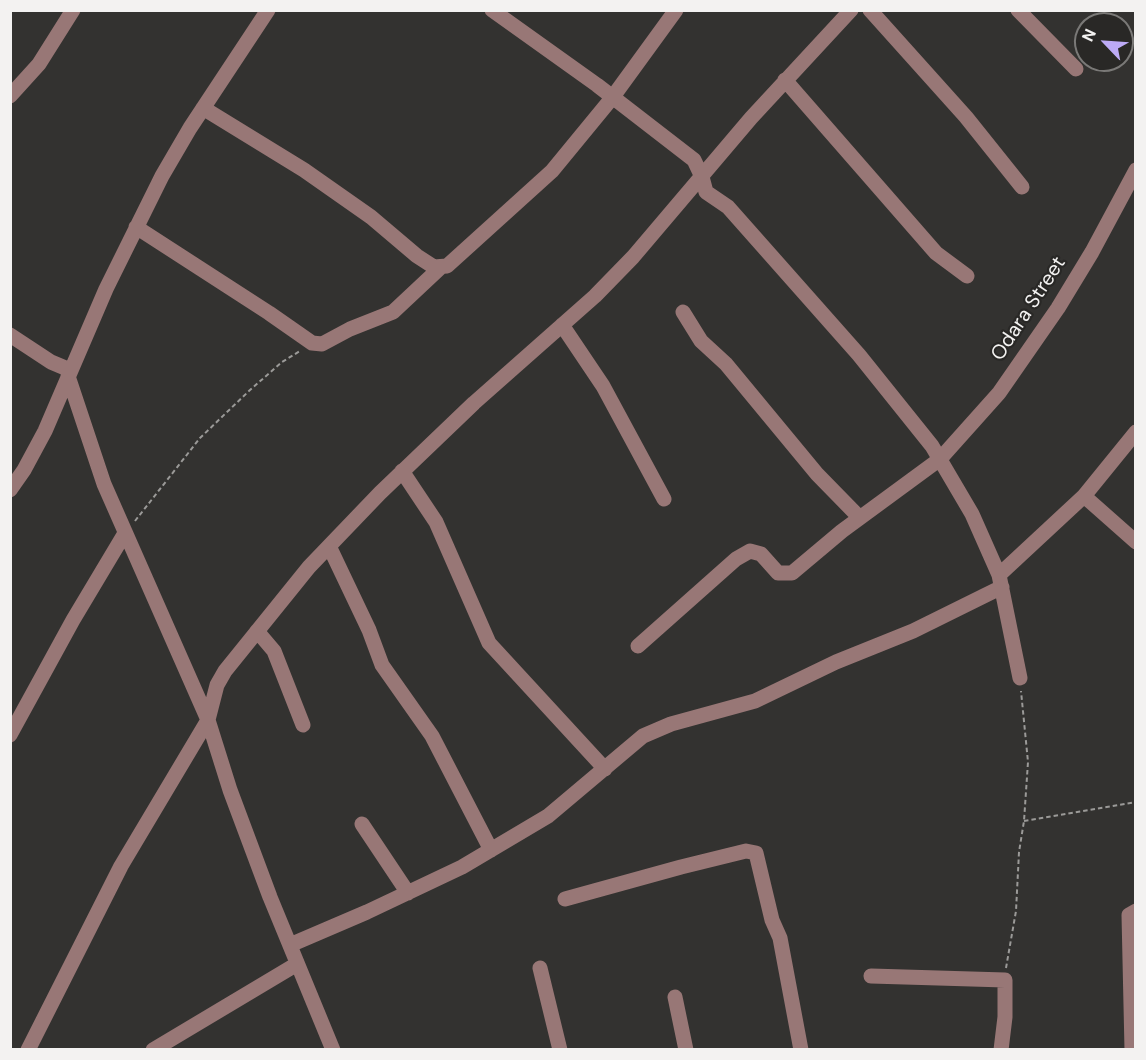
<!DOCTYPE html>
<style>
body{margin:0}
#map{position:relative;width:1146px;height:1060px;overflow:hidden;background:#333230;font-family:"DM Sans",sans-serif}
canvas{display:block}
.frame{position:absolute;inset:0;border:12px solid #f3f2f1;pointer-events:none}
.north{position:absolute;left:1074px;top:12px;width:60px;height:60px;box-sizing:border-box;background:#292826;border:2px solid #7a7977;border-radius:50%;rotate:295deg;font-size:16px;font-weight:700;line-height:24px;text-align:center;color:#f3f2f1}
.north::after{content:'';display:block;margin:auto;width:21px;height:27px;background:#bcaaf5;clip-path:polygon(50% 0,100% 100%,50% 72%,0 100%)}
</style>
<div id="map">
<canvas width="1146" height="1060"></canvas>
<div class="frame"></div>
<div class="north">N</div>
</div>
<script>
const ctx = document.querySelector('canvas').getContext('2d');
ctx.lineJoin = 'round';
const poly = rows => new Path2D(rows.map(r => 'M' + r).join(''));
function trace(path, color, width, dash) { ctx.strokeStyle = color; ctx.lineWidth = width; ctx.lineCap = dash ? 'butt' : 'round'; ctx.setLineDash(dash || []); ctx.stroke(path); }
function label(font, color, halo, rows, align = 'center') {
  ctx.font = font + ' "DM Sans",sans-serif'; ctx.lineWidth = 4.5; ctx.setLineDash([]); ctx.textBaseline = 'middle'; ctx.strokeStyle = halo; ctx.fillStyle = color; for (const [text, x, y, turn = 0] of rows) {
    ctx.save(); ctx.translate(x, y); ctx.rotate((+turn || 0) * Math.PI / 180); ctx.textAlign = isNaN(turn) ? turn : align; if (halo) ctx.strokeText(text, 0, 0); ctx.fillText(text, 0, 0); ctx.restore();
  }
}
trace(poly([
 [135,521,200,438,250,390,282,362,300,351],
 [1024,821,1136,802],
 [1006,968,1016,911,1019,852,1024,821,1028,762,1021,691]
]), '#9b9a98', 2, [4.5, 3]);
trace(poly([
 [492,10,597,85,694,160,702,177,706,192,728,207,859,355,932,446,972,514,999,575,1020,678],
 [870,10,966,117,1022,187],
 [1018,10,1076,69],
 [785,80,936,253,967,276],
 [10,96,39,64,73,10],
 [203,108,304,170,371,217,417,256,434,267,447,266,552,171,612,98,676,10],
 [136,227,269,313,312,343,322,344,350,329,393,312,441,267],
 [683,312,701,341,726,364,817,474,860,518],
 [562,325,603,386,664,499],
 [10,335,51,362,70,370],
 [68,376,104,484,208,720,230,790,270,897,333,1050],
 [402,471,436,522,489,643,605,769],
 [10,490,24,470,45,431,106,289,162,176,190,128,268,10],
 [1084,496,1136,542],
 [329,546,369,630,382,665,432,736,491,850],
 [999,575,1084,496,1136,432],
 [257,631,274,651,303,725],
 [638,646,736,559,750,551,761,554,778,573,792,573,842,531,940,459,999,393,1058,308,1092,252,1136,170],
 [10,735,73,620,125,533],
 [362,824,408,893],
 [565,899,681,867,746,851,756,853,772,920,780,938,801,1050],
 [290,945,367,912,462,867,548,816,643,736,671,724,755,701,836,662,913,631,1002,587],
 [540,968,560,1050],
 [871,976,1005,980,1005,1017,1001,1050],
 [675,997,686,1050],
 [28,1050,121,866,208,720,217,685,225,671,309,567,380,493,474,403,595,296,633,257,751,118,851,10],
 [153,1050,297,964],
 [1132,1050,1129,915,1136,911]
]), '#987776', 15);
label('20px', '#f3f2f1', '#292826', [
 ["Odara Street",1029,309,-57]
]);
</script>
